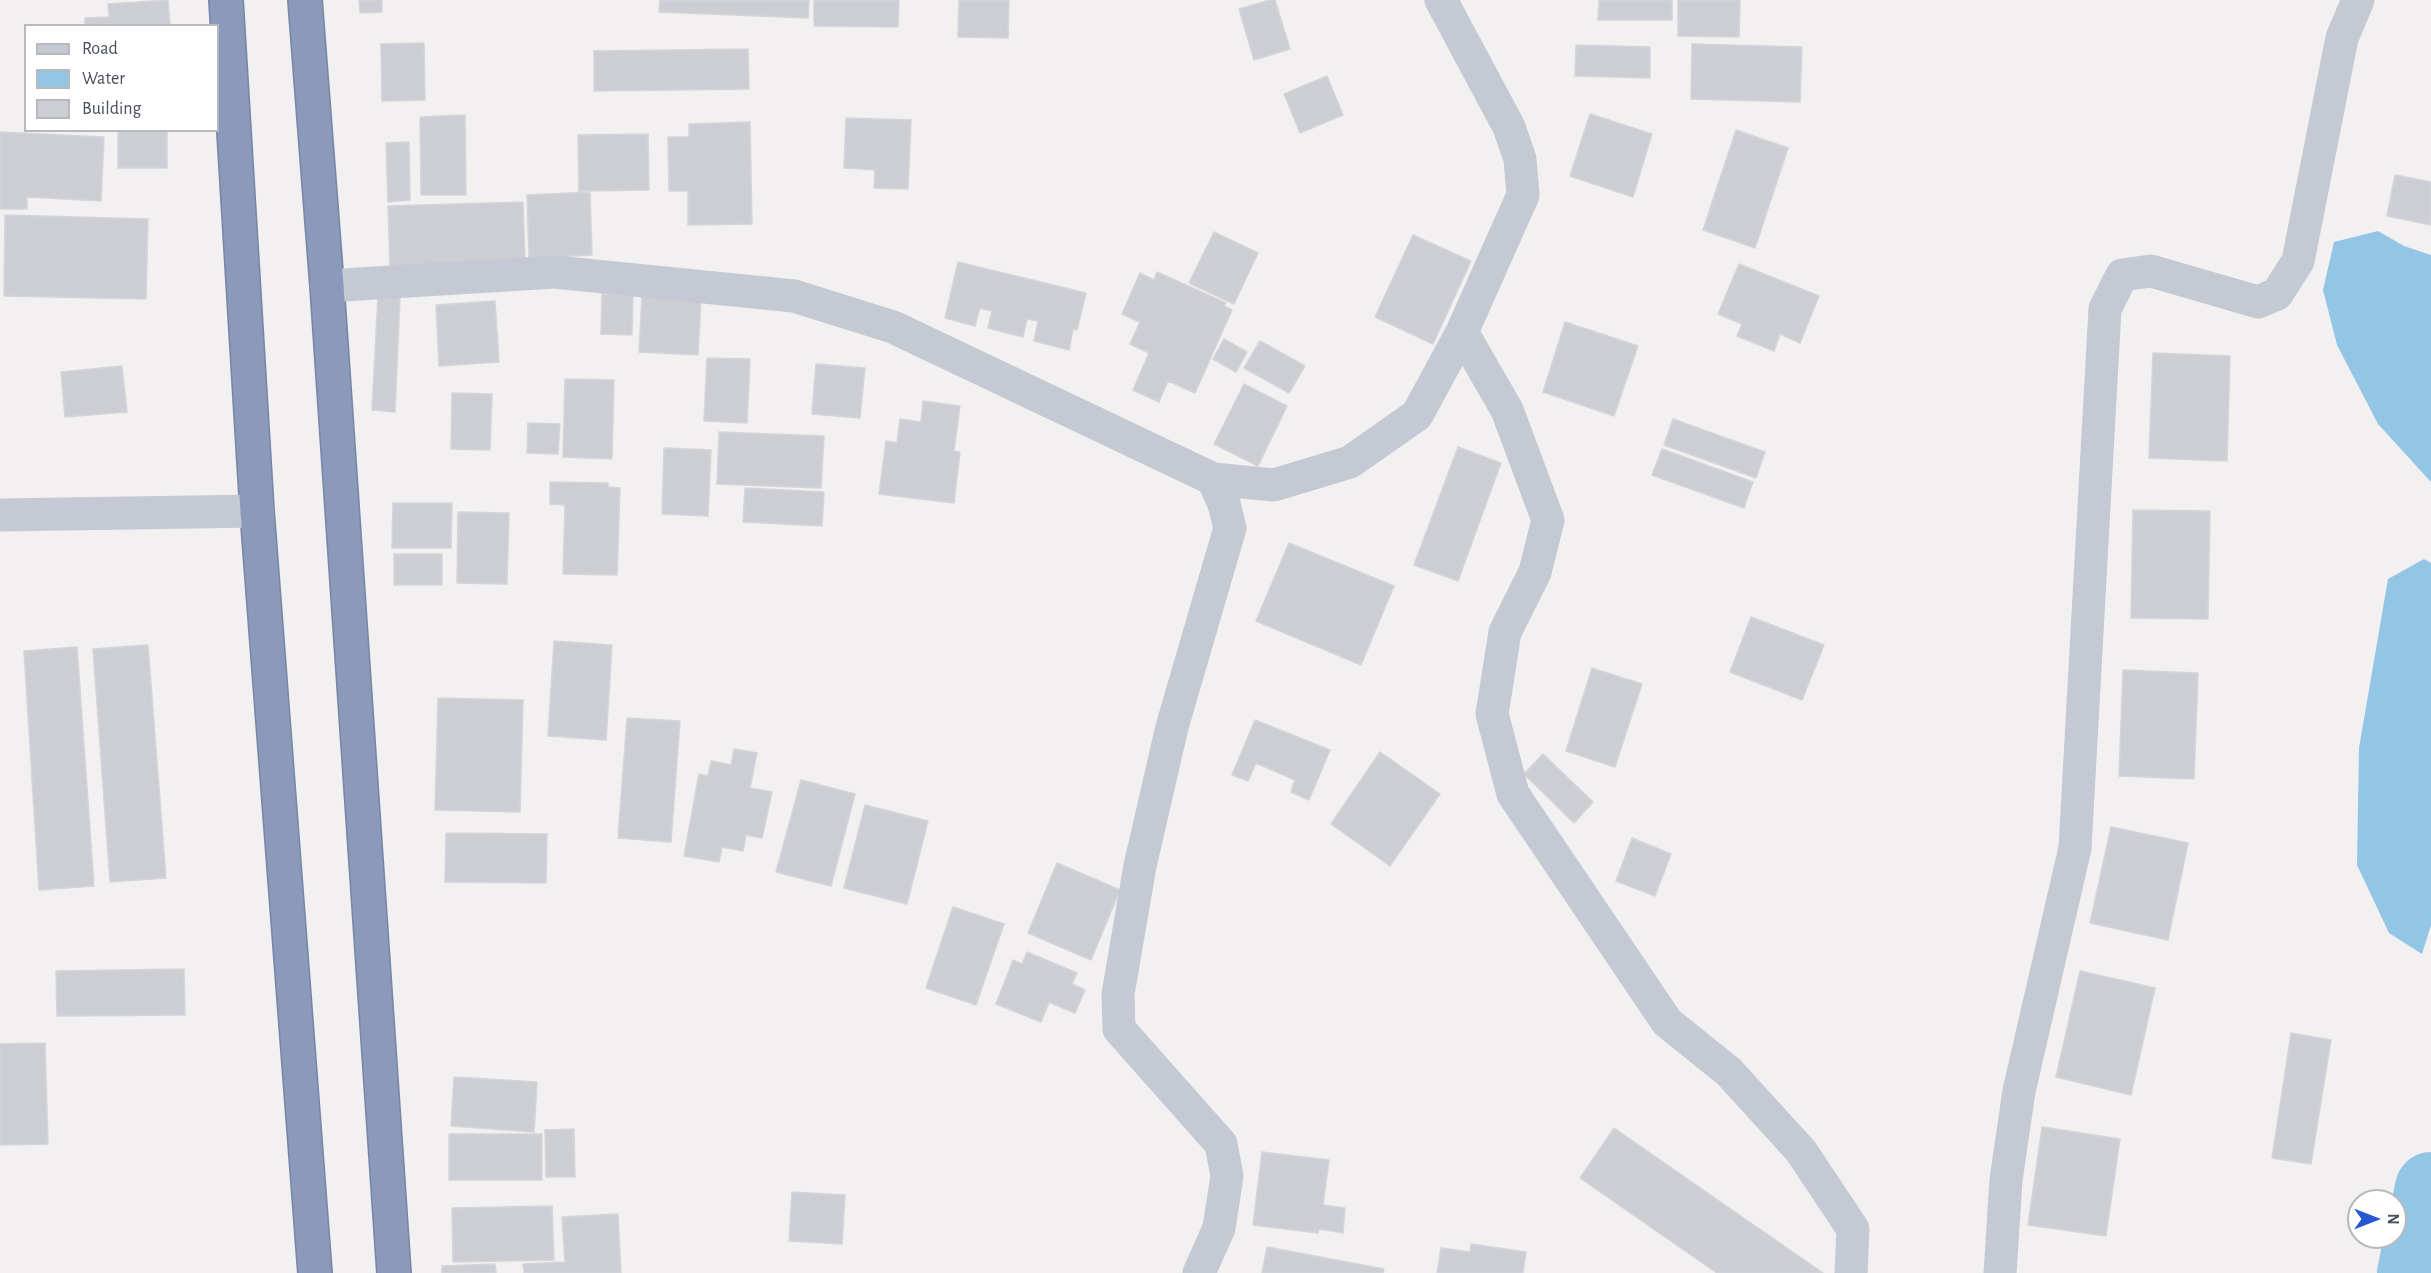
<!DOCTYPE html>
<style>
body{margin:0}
#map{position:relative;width:2431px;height:1273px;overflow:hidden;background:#f2f0f0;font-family:"Alegreya Sans",sans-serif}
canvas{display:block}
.legend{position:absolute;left:24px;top:24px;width:195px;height:108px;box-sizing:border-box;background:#fff;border:2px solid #b6b9bd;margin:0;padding:8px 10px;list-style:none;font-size:18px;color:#494f5b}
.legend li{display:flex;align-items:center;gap:12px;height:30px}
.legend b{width:30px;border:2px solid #b6b9bd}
.north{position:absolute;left:2347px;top:1189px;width:60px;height:60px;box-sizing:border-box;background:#fff;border:2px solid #b6b9bd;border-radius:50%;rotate:90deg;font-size:16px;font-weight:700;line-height:24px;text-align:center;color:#494f5b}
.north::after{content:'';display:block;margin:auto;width:21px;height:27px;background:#2956d3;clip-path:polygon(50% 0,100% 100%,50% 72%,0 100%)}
</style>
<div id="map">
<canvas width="2431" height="1273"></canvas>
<ul class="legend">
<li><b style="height:8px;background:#c4c9d3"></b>Road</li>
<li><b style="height:16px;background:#93c6e5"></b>Water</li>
<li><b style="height:16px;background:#cdced4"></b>Building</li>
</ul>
<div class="north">N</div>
</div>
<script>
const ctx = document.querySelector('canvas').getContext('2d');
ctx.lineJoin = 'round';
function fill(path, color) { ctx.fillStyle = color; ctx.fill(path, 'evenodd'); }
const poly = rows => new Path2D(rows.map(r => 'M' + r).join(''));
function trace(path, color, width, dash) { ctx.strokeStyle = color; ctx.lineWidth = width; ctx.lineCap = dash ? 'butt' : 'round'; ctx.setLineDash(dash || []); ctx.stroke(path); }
fill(poly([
 [2378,231,2404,246,2431,255,2431,482,2378,424,2337,345,2323,290,2334,242],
 [2424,559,2431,563,2431,925,2422,954,2389,933,2357,865,2359,748,2388,579]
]), '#93c6e5');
trace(poly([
 [2413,1273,2431,1188]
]), '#93c6e5', 72);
const building = poly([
 [168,0,170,26,85,26,85,18,109,17,108,4,168,0],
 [359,0,382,0,382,12,360,13,359,0],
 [660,0,809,0,808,18,659,12,660,0],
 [814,0,899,0,898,27,814,26,814,0],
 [959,0,1009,0,1008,38,958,37,959,0],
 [1270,0,1275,0,1290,49,1254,60,1239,9,1270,0],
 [1599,0,1672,0,1672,20,1598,20,1599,0],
 [1678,0,1740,0,1739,37,1678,36,1678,0],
 [424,43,425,100,382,101,381,44,424,43],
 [1692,44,1802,47,1800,102,1691,99,1692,44],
 [1576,45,1650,47,1650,78,1575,76,1576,45],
 [748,49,749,89,594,91,594,51,748,49],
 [1327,76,1343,115,1300,133,1284,94,1327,76],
 [1590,114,1652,134,1633,197,1570,176,1590,114],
 [465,115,466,195,421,195,420,117,465,115],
 [846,118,911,120,908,189,874,188,875,170,844,168,846,118],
 [750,122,752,224,688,225,688,191,669,191,668,137,689,137,689,124,750,122],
 [118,130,167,130,167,168,118,168,118,130],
 [1736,130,1788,148,1755,248,1703,230,1736,130],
 [0,132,104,137,101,201,27,197,27,209,0,209,0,132],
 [648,134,649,190,579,191,578,135,648,134],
 [409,142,410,200,388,202,386,143,409,142],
 [2395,175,2431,182,2431,225,2387,216,2395,175],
 [590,192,592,255,529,258,527,195,590,192],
 [523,202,525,262,390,266,388,206,523,202],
 [5,215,148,219,146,299,4,296,5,215],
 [1214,232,1258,253,1234,304,1189,283,1214,232],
 [1413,235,1471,261,1433,344,1375,317,1413,235],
 [958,262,1086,293,1077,330,1073,329,1069,350,1034,341,1038,321,1027,319,1023,337,988,328,992,311,980,308,975,326,945,318,958,262],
 [1739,264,1819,296,1800,343,1780,334,1774,351,1737,336,1742,324,1718,314,1739,264],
 [1157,272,1226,303,1224,306,1232,310,1195,393,1168,381,1159,402,1133,390,1149,353,1130,344,1140,322,1122,314,1140,273,1154,280,1157,272],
 [602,294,633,295,632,335,601,334,602,294],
 [378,296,400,297,395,412,372,410,378,296],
 [642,296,701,299,698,355,639,352,642,296],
 [495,301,499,362,439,366,436,305,495,301],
 [1565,322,1638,346,1614,416,1543,392,1565,322],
 [1224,339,1247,352,1236,372,1213,359,1224,339],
 [1260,341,1305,366,1289,393,1244,368,1260,341],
 [2153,353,2230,356,2227,461,2149,458,2153,353],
 [707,358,750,359,747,423,704,421,707,358],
 [816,364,865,368,860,418,812,414,816,364],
 [122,366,127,412,65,417,61,372,122,366],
 [565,379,614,380,612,459,563,457,565,379],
 [1244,384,1287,406,1258,466,1214,444,1244,384],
 [452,393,492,394,490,450,451,449,452,393],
 [923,401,960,406,954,451,960,452,954,503,879,494,886,441,897,443,900,419,921,422,923,401],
 [1673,419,1765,452,1756,478,1664,445,1673,419],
 [528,423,560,424,558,454,527,453,528,423],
 [719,432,824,436,821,488,717,484,719,432],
 [1458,447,1501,463,1458,581,1414,565,1458,447],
 [664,448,711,450,708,516,662,514,664,448],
 [1662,449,1753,482,1744,508,1652,475,1662,449],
 [550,482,608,483,608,487,620,488,617,575,563,574,565,505,550,504,550,482],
 [745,488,824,492,822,526,743,522,745,488],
 [393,503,452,503,451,548,392,548,393,503],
 [2133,510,2210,511,2208,619,2131,618,2133,510],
 [458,512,509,513,507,584,457,583,458,512],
 [1289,543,1394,586,1361,665,1256,621,1289,543],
 [394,554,442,554,442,585,394,585,394,554],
 [1751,617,1824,645,1802,700,1730,672,1751,617],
 [554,641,612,645,606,740,548,736,554,641],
 [148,645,166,878,110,882,93,649,148,645],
 [77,647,94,886,39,890,24,651,77,647],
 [1592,668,1642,684,1615,767,1566,751,1592,668],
 [2123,670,2198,673,2194,779,2119,776,2123,670],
 [438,698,523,700,520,812,435,810,438,698],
 [627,718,680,721,671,842,618,838,627,718],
 [1255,720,1330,750,1309,800,1291,792,1295,780,1256,763,1248,781,1232,775,1255,720],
 [734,749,757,753,750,788,772,792,762,838,746,835,743,851,722,847,719,862,684,856,699,774,708,776,711,761,731,765,734,749],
 [1380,752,1440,794,1390,866,1331,824,1380,752],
 [1543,754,1593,802,1574,823,1524,774,1543,754],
 [801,780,855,794,831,886,776,872,801,780],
 [865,805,928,821,907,904,844,888,865,805],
 [2111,827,2188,843,2168,940,2090,923,2111,827],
 [446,833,547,834,546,883,445,882,446,833],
 [1632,838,1671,854,1655,896,1616,881,1632,838],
 [1057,863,1120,890,1091,960,1028,933,1057,863],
 [953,907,1004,924,976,1005,926,988,953,907],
 [1027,952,1077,973,1072,984,1085,990,1075,1013,1049,1002,1041,1022,996,1004,1013,960,1022,964,1027,952],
 [184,969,185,1015,57,1016,56,971,184,969],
 [2080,971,2155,988,2131,1095,2056,1077,2080,971],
 [2291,1033,2331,1040,2311,1164,2272,1158,2291,1033],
 [45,1043,48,1144,0,1145,0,1044,45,1043],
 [454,1077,537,1082,534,1132,451,1126,454,1077],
 [2042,1127,2120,1139,2106,1236,2028,1225,2042,1127],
 [1614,1128,1823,1273,1717,1273,1580,1178,1614,1128],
 [574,1129,575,1177,546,1177,545,1130,574,1129],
 [449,1134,542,1134,542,1180,449,1180,449,1134],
 [1262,1152,1329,1160,1323,1205,1345,1208,1343,1233,1319,1229,1318,1233,1253,1225,1262,1152],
 [792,1192,845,1195,842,1244,789,1241,792,1192],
 [552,1206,554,1260,453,1262,452,1208,552,1206],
 [618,1214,621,1273,524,1273,523,1264,565,1262,562,1217,618,1214],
 [1471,1244,1526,1252,1523,1273,1437,1273,1441,1248,1470,1252,1471,1244],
 [1267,1247,1384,1269,1383,1273,1262,1273,1267,1247],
 [495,1264,496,1273,442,1273,442,1266,495,1264]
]);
fill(building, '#cdced4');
trace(building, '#d4d5da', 1.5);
const highway = poly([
 [226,0,257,511,315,1273],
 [305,0,327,286,394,1273]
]);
trace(highway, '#7785a6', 36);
trace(poly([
 [327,286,555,272,794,296,893,327,1213,479,1274,485,1350,462,1417,415,1462,332,1523,195,1520,159,1509,127,1441,0],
 [1462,332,1507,410,1548,520,1535,572,1505,632,1492,714,1513,794,1667,1022,1729,1072,1801,1151,1853,1229,1851,1273],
 [0,515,257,511],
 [1199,1273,1219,1228,1227,1176,1221,1144,1119,1029,1118,994,1140,866,1172,727,1230,528,1224,504,1213,479],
 [2000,1273,2006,1180,2019,1091,2075,848,2105,309,2122,275,2151,271,2258,302,2277,294,2298,261,2342,38,2358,0]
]), '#c4c9d3', 33);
trace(highway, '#8b9aba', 33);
</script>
